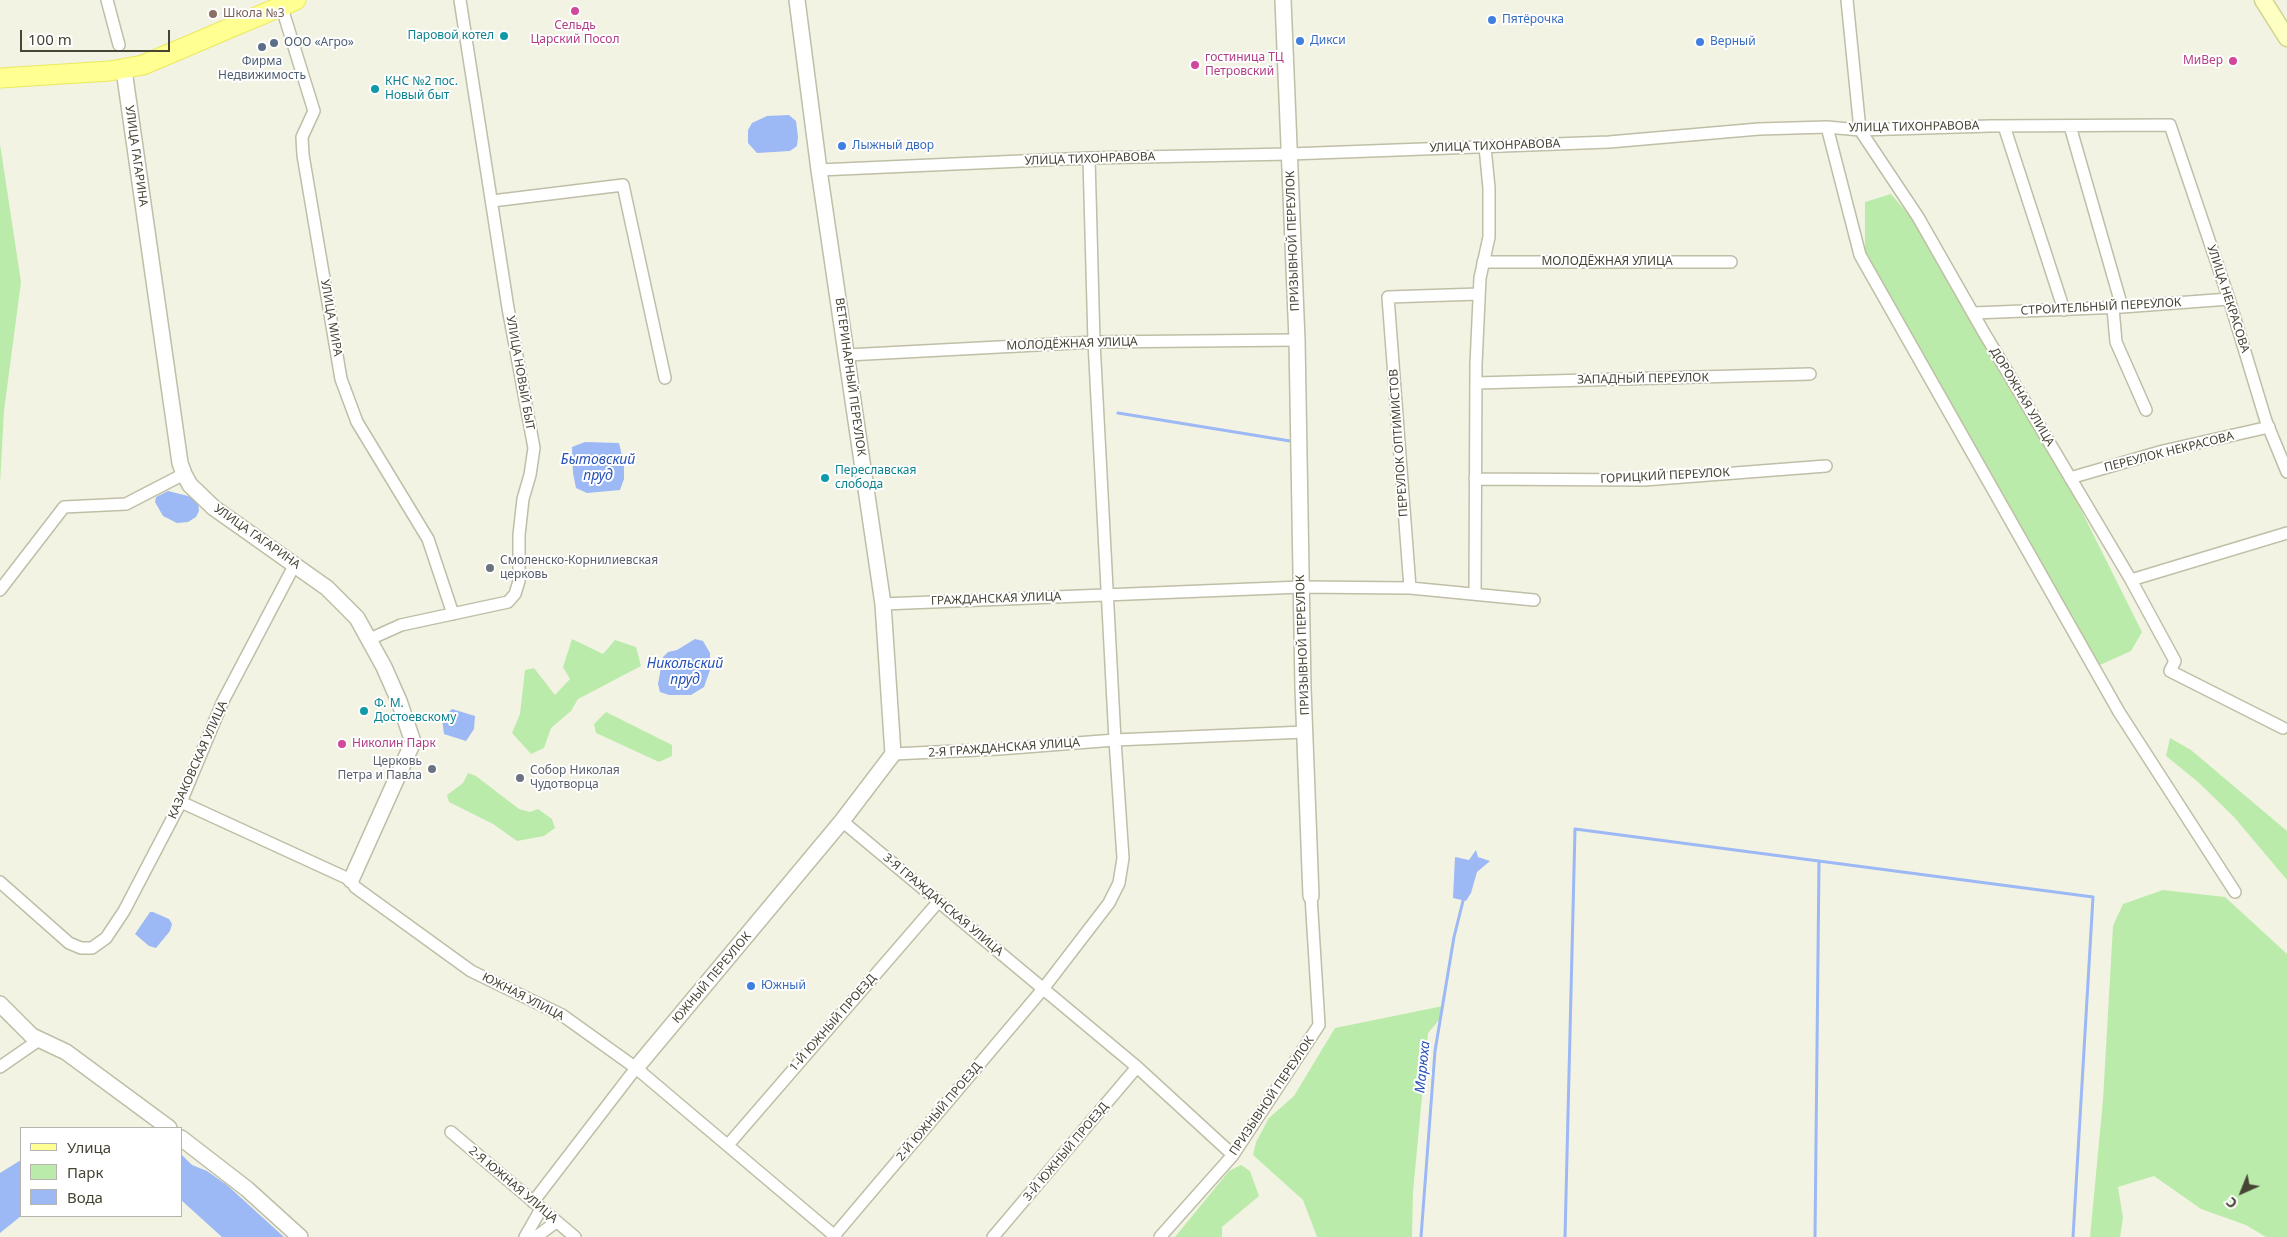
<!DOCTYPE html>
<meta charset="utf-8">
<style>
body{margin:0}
#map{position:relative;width:2287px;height:1237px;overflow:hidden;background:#f3f3e4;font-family:"Noto Sans",sans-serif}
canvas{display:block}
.legend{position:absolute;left:20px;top:1127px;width:162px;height:90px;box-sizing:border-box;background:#fff;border:1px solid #b5b4ae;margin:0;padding:6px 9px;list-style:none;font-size:15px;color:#464434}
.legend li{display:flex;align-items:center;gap:10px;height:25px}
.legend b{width:25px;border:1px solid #b5b4ae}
.north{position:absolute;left:2217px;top:1167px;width:50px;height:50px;-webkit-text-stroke:4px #fff;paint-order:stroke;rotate:224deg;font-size:14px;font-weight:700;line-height:20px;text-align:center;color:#464434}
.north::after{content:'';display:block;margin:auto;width:18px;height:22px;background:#464434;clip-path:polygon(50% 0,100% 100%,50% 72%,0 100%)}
.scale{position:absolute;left:20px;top:30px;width:150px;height:22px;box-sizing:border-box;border:2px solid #464434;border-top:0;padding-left:6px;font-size:15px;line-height:18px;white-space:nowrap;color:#464434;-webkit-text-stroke:4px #fff;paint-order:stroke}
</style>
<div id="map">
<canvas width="2287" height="1237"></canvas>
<ul class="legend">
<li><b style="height:6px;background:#ffff92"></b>Улица</li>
<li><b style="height:14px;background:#bbebaa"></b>Парк</li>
<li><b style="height:14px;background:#9cb8f5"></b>Вода</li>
</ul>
<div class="north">С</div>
<div class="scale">100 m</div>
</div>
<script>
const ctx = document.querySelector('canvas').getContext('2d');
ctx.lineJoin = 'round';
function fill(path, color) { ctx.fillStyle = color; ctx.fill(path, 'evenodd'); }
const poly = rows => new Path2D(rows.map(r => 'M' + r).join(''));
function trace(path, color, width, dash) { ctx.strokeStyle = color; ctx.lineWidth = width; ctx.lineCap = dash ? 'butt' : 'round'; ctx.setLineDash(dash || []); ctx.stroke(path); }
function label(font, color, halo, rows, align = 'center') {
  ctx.font = font + ' "Noto Sans",sans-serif'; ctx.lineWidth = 4; ctx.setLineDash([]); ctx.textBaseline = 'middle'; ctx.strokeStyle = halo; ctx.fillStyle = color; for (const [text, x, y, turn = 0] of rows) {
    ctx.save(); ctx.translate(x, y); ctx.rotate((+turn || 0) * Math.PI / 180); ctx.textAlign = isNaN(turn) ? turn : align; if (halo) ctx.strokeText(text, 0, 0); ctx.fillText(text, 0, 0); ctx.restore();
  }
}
fill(poly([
 [0,144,21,282,4,411,0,484],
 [1891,194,1914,221,2044,446,2064,476,2142,632,2131,651,2100,665,2093,657,1865,253,1865,202],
 [572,639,603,654,615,640,636,647,641,666,578,699,571,711,551,728,544,748,531,754,512,733,520,714,525,670,534,668,555,695,570,679,563,667],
 [606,712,672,745,672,756,659,762,596,733,594,724],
 [2170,738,2191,750,2287,831,2287,880,2234,817,2198,782,2166,756],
 [468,773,476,776,519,809,530,812,538,809,552,819,555,828,544,836,517,841,493,824,449,802,447,795,463,783],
 [2163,890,2225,897,2287,954,2287,1237,2266,1237,2246,1225,2201,1209,2154,1176,2118,1187,2123,1218,2120,1237,2090,1237,2103,1100,2113,926,2123,904],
 [1443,1006,1440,1019,1428,1033,1413,1192,1412,1237,1317,1237,1303,1200,1253,1155,1256,1142,1269,1118,1294,1096,1335,1028],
 [1241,1165,1250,1171,1259,1196,1222,1227,1222,1237,1175,1237,1229,1171]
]), '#bbebaa');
fill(poly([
 [789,115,796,121,798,137,797,146,790,151,757,153,748,143,748,130,752,123,767,116],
 [585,442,619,443,624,464,624,479,620,490,587,493,576,488,573,473,572,447],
 [168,491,192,497,198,502,199,511,196,517,188,522,177,523,163,516,155,502,156,497],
 [695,639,703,641,710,653,710,670,704,687,691,695,669,695,660,692,658,684,663,657,668,652,677,650],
 [452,709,475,716,474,729,466,741,444,734,442,719],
 [1476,850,1478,857,1490,861,1477,872,1471,893,1466,901,1453,898,1455,857,1469,860],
 [150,912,153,912,169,919,172,924,170,931,156,948,149,946,135,934],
 [181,1154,192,1165,207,1171,227,1185,284,1237,222,1237,181,1200],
 [21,1160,21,1216,0,1233,0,1173]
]), '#9cb8f5');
trace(poly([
 [1118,413,1290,441],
 [1421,1237,1435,1051,1454,937,1463,901],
 [1565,1237,1575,829,2093,897,2073,1237],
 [1815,1237,1819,861]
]), '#9cb8f5', 3);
const minor = poly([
 [107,0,119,45],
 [1847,0,1860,130,1918,217,1983,331,2131,580,2175,661,2170,671,2283,728],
 [281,5,314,111,302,137,303,155,341,379,357,422,428,539,453,614],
 [2004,126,2064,310],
 [2070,126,2122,307],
 [1827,127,1860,255,2119,712,2235,892],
 [819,170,1089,158,1290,154,1609,142,1759,129,1827,127,1860,130,1990,126,2170,125,2229,299,2266,421,2287,472],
 [492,201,623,185,665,378],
 [1483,262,1731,262],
 [2113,308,2116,342,2146,410],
 [1974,313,2122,307,2229,299],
 [847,355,1094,342,1297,340],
 [1476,383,1810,374],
 [2070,478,2163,451,2269,427],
 [1475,479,1644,480,1826,466],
 [2131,580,2287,533],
 [1410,588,1388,297,1479,294],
 [0,590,64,507,126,504,184,474],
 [1475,594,1476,364,1480,278,1489,237,1489,188,1485,147],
 [883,604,1301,587,1410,588,1534,600],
 [370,639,401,625,508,602,515,594,519,581,519,535,523,499,530,475,534,448,508,308,460,0],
 [893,754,999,749,1115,740,1305,732],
 [181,802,351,880,355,887,471,971,562,1015,636,1068,836,1237],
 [842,821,1137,1067,1233,1155],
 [0,882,69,943,81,948,92,948,106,938,124,911,181,802,223,701,295,564],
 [0,1067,39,1040],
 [451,1132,575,1237],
 [728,1145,939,901],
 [533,1202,636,1068],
 [525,1237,541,1209],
 [536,1237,556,1222],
 [833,1237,1043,989,1109,903,1119,883,1123,858,1115,740,1094,342,1089,158],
 [993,1237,1137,1067],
 [1160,1237,1233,1155,1319,1025,1311,896]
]);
const tertiary = poly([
 [1283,0,1297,340,1303,688,1311,896],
 [124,70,180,463,184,474,190,485,214,508,327,588,357,618,384,667,399,701,413,742,351,880],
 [0,1004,32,1036,66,1052,169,1128],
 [636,1068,842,821,893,754,883,604,819,170,797,0],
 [181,1138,247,1189,300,1237]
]);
const secondary = poly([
 [2263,0,2287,38]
]);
const primary = poly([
 [0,78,110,71,143,65,296,0]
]);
trace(minor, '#bfbea6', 14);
trace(tertiary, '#bfbea6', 18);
trace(secondary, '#d2d38f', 19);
trace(primary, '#ebe95b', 21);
trace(minor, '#fff', 11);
trace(tertiary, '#fff', 15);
trace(secondary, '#fdffc3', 16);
trace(primary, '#ffff92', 19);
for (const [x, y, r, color] of [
 [575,11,5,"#d1479c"],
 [213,14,5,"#8d6e63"],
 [1492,20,5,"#3f7fe0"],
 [504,36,5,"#0f9aa8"],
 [1300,41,5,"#3f7fe0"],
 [1700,42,5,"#3f7fe0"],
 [274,43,5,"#5c6f8a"],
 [262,47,5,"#5c6f8a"],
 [2233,61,5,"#d1479c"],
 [1195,65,5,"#d1479c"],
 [375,89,5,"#0f9aa8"],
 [842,146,5,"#3f7fe0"],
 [825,478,5,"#0f9aa8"],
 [490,568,5,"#6b7280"],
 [364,711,5,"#0f9aa8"],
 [342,744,5,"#d1479c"],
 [432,769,5,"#6b7280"],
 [520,778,5,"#6b7280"],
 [751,986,5,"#3f7fe0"]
]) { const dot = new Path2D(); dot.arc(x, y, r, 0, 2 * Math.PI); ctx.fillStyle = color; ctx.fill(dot); trace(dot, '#fff', 2); }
label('12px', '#785e54', '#fff', [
 ["Школа №3",223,14]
], 'left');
label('12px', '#366cbe', '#fff', [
 ["Пятёрочка",1502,20],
 ["Дикси",1310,41],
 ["Верный",1710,42],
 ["Лыжный двор",852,146],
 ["Южный",761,986]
], 'left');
label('12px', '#b23c85', '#fff', [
 ["Сельдь",575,26,"center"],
 ["Царский Посол",575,40,"center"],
 ["гостиница ТЦ",1205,58],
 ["Петровский",1205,72],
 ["МиВер",2223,61,"right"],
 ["Николин Парк",352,744]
], 'left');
label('12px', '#0d838f', '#fff', [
 ["Паровой котел",494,36,"right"],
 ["КНС №2 пос.",385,82],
 ["Новый быт",385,96],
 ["Переславская",835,471],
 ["слобода",835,485],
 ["Ф. М.",374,704],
 ["Достоевскому",374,718]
], 'left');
label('12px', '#4e5e75', '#fff', [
 ["ООО «Агро»",284,43],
 ["Фирма",262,62,"center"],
 ["Недвижимость",262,76,"center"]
], 'left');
label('12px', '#464434', '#fff', [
 ["УЛИЦА ТИХОНРАВОВА",1914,127,-1],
 ["УЛИЦА ТИХОНРАВОВА",1495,146,-2],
 ["УЛИЦА ГАГАРИНА",136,156,82],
 ["УЛИЦА ТИХОНРАВОВА",1090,159,-2],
 ["ПРИЗЫВНОЙ ПЕРЕУЛОК",1293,241,-92],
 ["МОЛОДЁЖНАЯ УЛИЦА",1607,262],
 ["УЛИЦА НЕКРАСОВА",2228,299,72],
 ["СТРОИТЕЛЬНЫЙ ПЕРЕУЛОК",2101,307,-3],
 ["УЛИЦА МИРА",331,318,80],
 ["МОЛОДЁЖНАЯ УЛИЦА",1072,344,-2],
 ["УЛИЦА НОВЫЙ БЫТ",520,373,80],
 ["ВЕТЕРИНАРНЫЙ ПЕРЕУЛОК",850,377,82],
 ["ЗАПАДНЫЙ ПЕРЕУЛОК",1643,379,-1],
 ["ДОРОЖНАЯ УЛИЦА",2022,397,59],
 ["ПЕРЕУЛОК ОПТИМИСТОВ",1399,443,-94],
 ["ПЕРЕУЛОК НЕКРАСОВА",2169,452,-14],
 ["ГОРИЦКИЙ ПЕРЕУЛОК",1665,476,-3],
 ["УЛИЦА ГАГАРИНА",257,537,35],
 ["ГРАЖДАНСКАЯ УЛИЦА",996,599,-2],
 ["ПРИЗЫВНОЙ ПЕРЕУЛОК",1303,645,-92],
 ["2-Я ГРАЖДАНСКАЯ УЛИЦА",1004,748,-4],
 ["КАЗАКОВСКАЯ УЛИЦА",198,760,-66],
 ["3-Я ГРАЖДАНСКАЯ УЛИЦА",943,905,40],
 ["ЮЖНЫЙ ПЕРЕУЛОК",712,978,-50],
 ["ЮЖНАЯ УЛИЦА",523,997,27],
 ["1-Й ЮЖНЫЙ ПРОЕЗД",833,1023,-49],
 ["ПРИЗЫВНОЙ ПЕРЕУЛОК",1272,1096,-56],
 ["2-Й ЮЖНЫЙ ПРОЕЗД",939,1112,-50],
 ["3-Й ЮЖНЫЙ ПРОЕЗД",1066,1152,-50],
 ["2-Я ЮЖНАЯ УЛИЦА",513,1185,40]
]);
label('12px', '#5b616d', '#fff', [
 ["Смоленско-Корнилиевская",500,561],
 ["церковь",500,575],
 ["Церковь",422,762,"right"],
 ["Петра и Павла",422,776,"right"],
 ["Собор Николая",530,771],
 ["Чудотворца",530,785]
], 'left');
label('italic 14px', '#2651b9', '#fff', [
 ["Бытовский",598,460],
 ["пруд",598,476],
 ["Никольский",685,664],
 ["пруд",685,680],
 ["Марюха",1423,1067,-84]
]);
</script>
